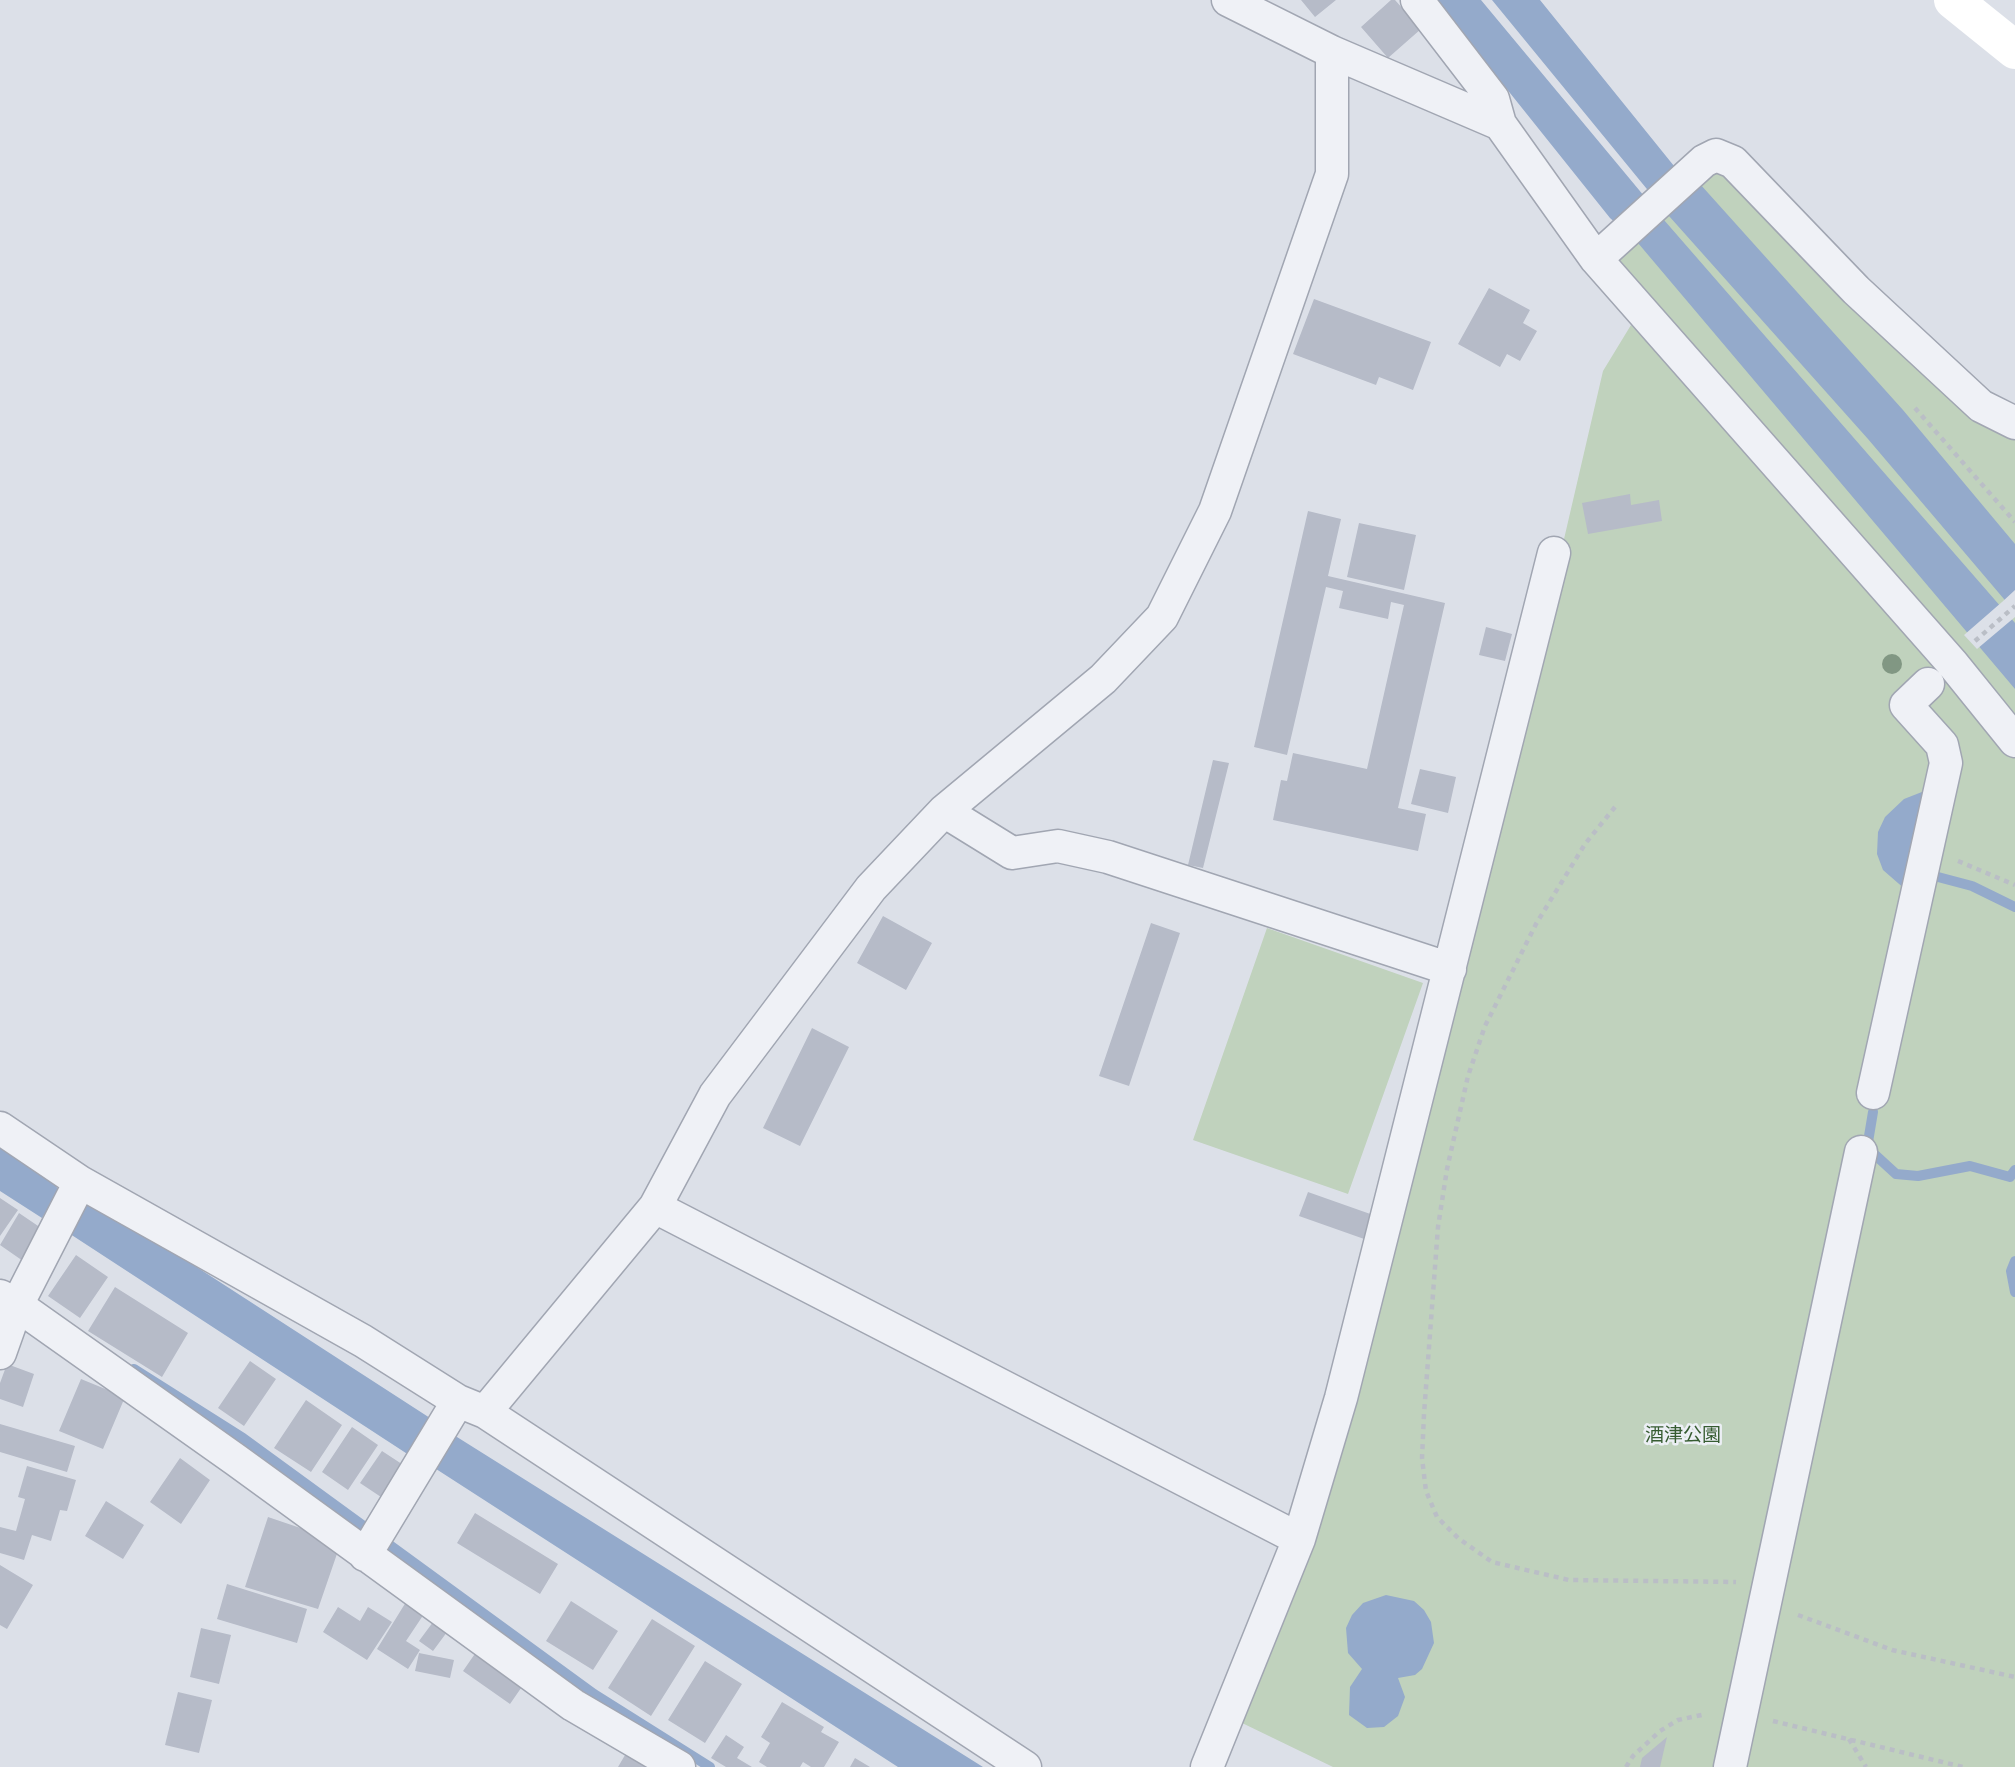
<!DOCTYPE html>
<meta charset="utf-8">
<style>
body{margin:0}
canvas{display:block;background:#dce0e8}
</style>
<canvas width="2015" height="1767"></canvas>
<script>
const ctx = document.querySelector('canvas').getContext('2d');
ctx.lineJoin = 'round';
function fill(path, color) { ctx.fillStyle = color; ctx.fill(path, 'evenodd'); }
const poly = rows => new Path2D(rows.map(r => 'M' + r).join(''));
function trace(path, color, width, dash) { ctx.strokeStyle = color; ctx.lineWidth = width; ctx.lineCap = dash ? 'butt' : 'round'; ctx.setLineDash(dash || []); ctx.stroke(path); }
function label(font, color, halo, rows, align = 'center') {
  ctx.font = font + ' Inter,"Noto Sans JP",sans-serif'; ctx.lineWidth = 5; ctx.setLineDash([]); ctx.textBaseline = 'middle'; ctx.strokeStyle = halo; ctx.fillStyle = color; for (const [text, x, y, turn = 0] of rows) {
    ctx.save(); ctx.translate(x, y); ctx.rotate((+turn || 0) * Math.PI / 180); ctx.textAlign = isNaN(turn) ? turn : align; if (halo) ctx.strokeText(text, 0, 0); ctx.fillText(text, 0, 0); ctx.restore();
  }
}
fill(poly([
 [1722,171,2015,431,2015,719,1616,263,1618,253,1711,173],
 [1631,325,1828,539,2015,756,2015,1767,1333,1767,1240,1722,1545,621,1603,371],
 [1267,928,1423,983,1348,1194,1193,1140]
]), '#c0d2bd');
fill(poly([
 [1431,0,1481,0,1664,220,2015,623,2015,689,1638,243,1610,218,1478,53],
 [1492,0,1540,0,1674,166,1700,184,1903,410,2015,544,2015,612,1868,439,1669,216],
 [1927,790,1906,890,1883,870,1877,854,1878,832,1885,817,1904,799],
 [0,1142,54,1176,58,1192,42,1218,0,1191],
 [93,1200,430,1418,412,1457,64,1230,76,1207],
 [457,1437,983,1767,898,1767,433,1467,449,1438],
 [1386,1595,1414,1601,1424,1610,1431,1622,1434,1643,1422,1669,1415,1675,1398,1678,1405,1697,1398,1716,1384,1727,1367,1728,1349,1715,1350,1687,1362,1669,1348,1653,1346,1628,1352,1615,1363,1603]
]), '#94aacb');
fill(poly([
 [2015,590,2015,617,1977,649,1964,635,2002,602,2010,612,2002,602]
]), '#dce0e8');
trace(poly([
 [1938,877,1972,886,2015,907],
 [1873,1112,1868,1142,1872,1152,1896,1174,1918,1176,1970,1166,2010,1177,2015,1170],
 [2015,1261,2011,1271,2015,1292],
 [134,1369,243,1438,594,1694,710,1767]
]), '#94aacb', 10);
fill(poly([
 [1301,0,1336,0,1315,17],
 [1391,0,1395,0,1421,29,1388,58,1361,27],
 [1489,288,1530,310,1523,323,1537,331,1520,361,1507,354,1500,367,1458,344],
 [1314,299,1431,342,1413,390,1379,377,1376,385,1293,354],
 [1630,494,1631,505,1659,500,1662,521,1588,534,1582,503],
 [1308,511,1341,519,1328,576,1445,603,1398,808,1426,814,1418,851,1273,820,1281,780,1287,781,1293,753,1367,769,1404,605,1391,602,1388,619,1339,608,1343,591,1326,587,1287,755,1254,747],
 [1359,523,1416,535,1404,590,1347,577],
 [1486,627,1512,634,1505,661,1479,655],
 [1213,760,1229,763,1203,868,1188,865],
 [1420,769,1456,777,1448,813,1411,804],
 [883,916,932,943,906,990,857,963],
 [1151,923,1180,933,1129,1086,1099,1076],
 [812,1028,849,1047,800,1146,763,1128],
 [1308,1192,1376,1216,1367,1240,1299,1216],
 [0,1198,18,1210,0,1236],
 [19,1213,44,1230,23,1261,0,1245],
 [76,1255,108,1277,80,1318,48,1296],
 [115,1287,188,1333,162,1377,88,1331],
 [250,1361,276,1379,244,1426,218,1408],
 [7,1364,34,1374,23,1407,0,1399,0,1383],
 [81,1379,125,1397,103,1449,59,1431],
 [306,1400,342,1425,311,1472,274,1448],
 [0,1424,75,1446,67,1472,0,1452],
 [352,1427,378,1445,348,1490,322,1472],
 [382,1451,411,1470,390,1503,360,1483],
 [180,1458,210,1480,181,1524,150,1502],
 [27,1466,76,1480,67,1511,60,1510,51,1541,32,1535,24,1560,0,1553,0,1527,16,1531,25,1499,18,1497],
 [106,1501,144,1525,123,1559,85,1536],
 [475,1513,558,1564,540,1594,457,1543],
 [268,1517,321,1535,339,1548,318,1609,245,1587],
 [0,1565,33,1585,7,1629,0,1625],
 [227,1584,307,1609,297,1643,217,1619],
 [571,1601,618,1631,593,1670,546,1641],
 [406,1602,424,1614,406,1641,420,1650,408,1669,377,1649],
 [338,1607,360,1621,368,1607,392,1622,367,1660,323,1632],
 [436,1618,450,1628,433,1651,419,1641],
 [652,1619,695,1646,651,1716,608,1688],
 [201,1628,231,1635,219,1684,190,1677],
 [481,1645,528,1678,510,1704,463,1671],
 [419,1653,454,1660,450,1678,415,1671],
 [705,1661,742,1684,705,1743,668,1720],
 [178,1692,212,1700,199,1753,165,1745],
 [782,1702,824,1727,821,1732,839,1742,824,1767,811,1767,803,1762,800,1767,767,1767,759,1762,770,1743,761,1737],
 [726,1735,744,1747,737,1758,752,1767,726,1767,711,1758],
 [1667,1737,1660,1767,1640,1767,1642,1758],
 [628,1750,657,1767,618,1767],
 [855,1758,870,1767,850,1767]
]), '#b6bbc8');
const street = poly([
 [1228,0,1332,52,1500,124],
 [1417,0,1493,99,1500,124,1596,259,1952,663,2015,741],
 [1596,259,1704,161,1716,155,1733,162,1856,290,1981,406,2015,423],
 [944,811,1012,853,1058,846,1108,857,1450,969],
 [1873,1093,1946,763,1942,745,1906,705,1928,684],
 [0,1128,80,1182,363,1341,458,1401,485,1412,1025,1767],
 [655,1207,1299,1539],
 [0,1296,17,1305,236,1460,573,1705,679,1767],
 [0,1353,17,1305,80,1182],
 [485,1412,655,1207,715,1095,871,888,944,811,1103,679,1162,617,1215,511,1332,174,1332,52],
 [365,1555,458,1401],
 [1207,1767,1299,1539,1341,1398,1554,553],
 [1730,1767,1861,1152]
]);
trace(street, '#a1a6b2', 35);
trace(poly([
 [1915,408,2015,522],
 [1975,641,2015,606],
 [1615,807,1585,844,1536,924,1485,1026,1468,1076,1447,1169,1438,1227,1424,1414,1422,1458,1426,1491,1437,1517,1458,1538,1492,1562,1569,1580,1736,1582],
 [1958,861,2015,885],
 [1798,1615,1892,1650,2015,1677],
 [1773,1721,1963,1767],
 [1849,1739,1866,1767],
 [1626,1767,1633,1756,1660,1731,1678,1720,1706,1714]
]), '#babec6', 4.5, [5, 5]);
trace(street, '#eff1f6', 32);
trace(poly([
 [1953,0,2015,50]
]), '#fff', 38);
ctx.fillStyle = '#819783';
for (const [x, y] of [
 [1892,664]
]) { ctx.beginPath(); ctx.arc(x, y, 10, 0, 2 * Math.PI); ctx.fill(); }
label('19px', '#365c31', '#eceff5', [
 ["酒津公園",1683,1435]
]);
</script>
